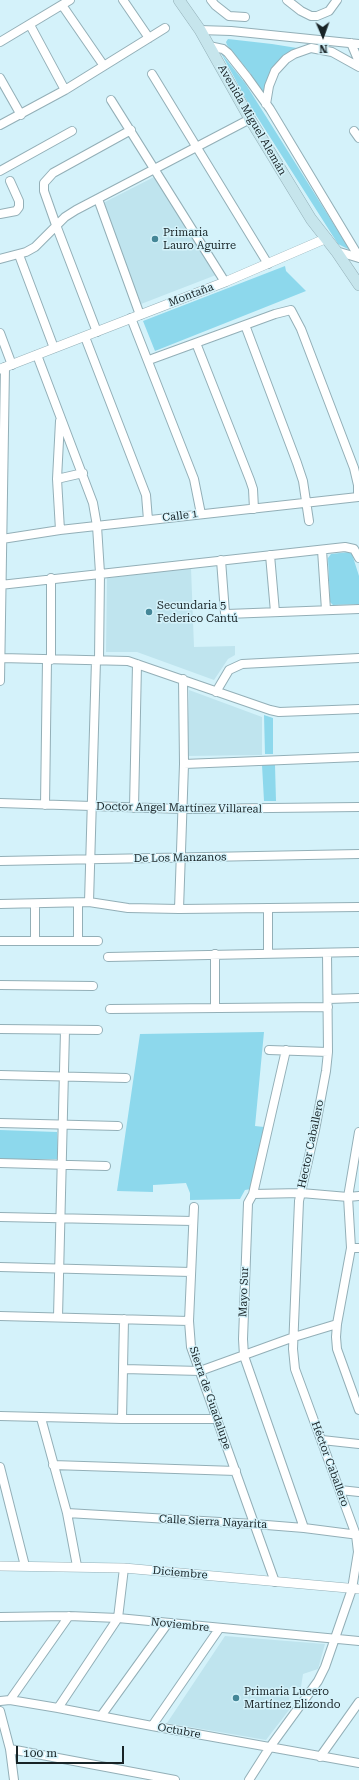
<!DOCTYPE html>
<meta charset="utf-8">
<style>
body{margin:0}
#map{position:relative;width:359px;height:1780px;overflow:hidden;background:#d4f2fa;font-family:"Roboto Serif",serif}
canvas{display:block}
.north{position:absolute;left:303px;top:16px;width:40px;height:40px;-webkit-text-stroke:3px #d4f2fa;paint-order:stroke;rotate:178deg;font-size:11px;font-weight:700;line-height:16px;text-align:center;color:#182326}
.north::after{content:'';display:block;margin:auto;width:14px;height:18px;background:#182326;clip-path:polygon(50% 0,100% 100%,50% 72%,0 100%)}
.scale{position:absolute;left:16px;top:1746px;width:108px;height:18px;box-sizing:border-box;border:2px solid #182326;border-top:0;padding-left:5px;font-size:12px;line-height:14px;white-space:nowrap;color:#182326;-webkit-text-stroke:3px #d4f2fa;paint-order:stroke}
</style>
<div id="map">
<canvas width="359" height="1780"></canvas>
<div class="north">N</div>
<div class="scale">100 m</div>
</div>
<script>
const ctx = document.querySelector('canvas').getContext('2d');
ctx.lineJoin = 'round';
function fill(path, color) { ctx.fillStyle = color; ctx.fill(path, 'evenodd'); }
const poly = rows => new Path2D(rows.map(r => 'M' + r).join(''));
function trace(path, color, width, dash) { ctx.strokeStyle = color; ctx.lineWidth = width; ctx.lineCap = dash ? 'butt' : 'round'; ctx.setLineDash(dash || []); ctx.stroke(path); }
function label(font, color, halo, rows, align = 'center') {
  ctx.font = font + ' "Roboto Serif",serif'; ctx.lineWidth = 3; ctx.setLineDash([]); ctx.textBaseline = 'middle'; ctx.strokeStyle = halo; ctx.fillStyle = color; for (const [text, x, y, turn = 0] of rows) {
    ctx.save(); ctx.translate(x, y); ctx.rotate((+turn || 0) * Math.PI / 180); ctx.textAlign = isNaN(turn) ? turn : align; if (halo) ctx.strokeText(text, 0, 0); ctx.fillText(text, 0, 0); ctx.restore();
  }
}
fill(poly([
 [154,177,216,275,141,304,103,203],
 [191,568,194,647,235,646,235,655,228,659,214,680,137,652,106,652,107,578],
 [189,690,262,717,262,755,187,756],
 [225,1636,325,1644,318,1669,303,1674,301,1687,290,1687,289,1710,266,1740,167,1723]
]), '#bfe4ee');
fill(poly([
 [228,39,272,44,297,48,284,57,268,79,263,93,250,73,227,45,226,42],
 [221,53,245,83,350,250,338,244,247,101],
 [285,266,286,271,306,291,155,351,143,321],
 [349,552,352,554,359,576,359,604,333,605,330,602,328,558,331,554],
 [264,715,273,718,273,754,265,754],
 [262,765,275,765,276,801,264,801],
 [264,1032,255,1126,264,1127,251,1189,245,1190,240,1199,190,1200,190,1193,186,1183,153,1185,153,1192,117,1191,140,1034],
 [0,1130,57,1132,58,1159,0,1159]
]), '#8dd8ec');
const minor = poly([
 [123,0,149,38],
 [211,0,215,5,229,16,245,17],
 [287,0,301,11,311,16,317,16,329,11,337,0],
 [62,5,104,66],
 [30,25,65,90],
 [200,30,231,31,359,44],
 [0,42,70,0],
 [351,43,359,62],
 [209,46,223,49,228,53,247,77,270,109,359,257],
 [152,74,268,264],
 [0,78,21,115],
 [111,100,225,282],
 [266,104,269,86,275,71,286,59,294,54,311,48,332,52,359,67],
 [0,125,65,90,165,28],
 [354,131,359,138],
 [0,171,72,131],
 [98,199,140,315],
 [0,214,16,211,19,207,19,201,10,181],
 [336,251,359,258],
 [19,255,54,348],
 [0,259,26,252,35,247,65,217,76,210,250,119],
 [131,318,194,479,201,514],
 [245,325,297,463,303,481,309,521],
 [97,332,56,225,44,191,44,183,53,173,131,130],
 [0,333,12,365],
 [85,337,146,495,148,520],
 [196,343,250,480,253,489,254,509],
 [37,355,93,503,97,526,100,573,99,660],
 [60,421,57,479,60,530],
 [57,479,83,473],
 [2,539,60,530,358,497,358,485,354,468,301,329,291,310,275,314,149,360],
 [322,550,326,610],
 [270,555,275,612],
 [221,560,225,613,227,614,359,609],
 [0,585,345,547,354,549,359,558],
 [1,658,128,661,270,710,279,712,359,709],
 [51,660,51,578],
 [0,681,5,367],
 [216,692,229,670,242,664,359,658],
 [184,764,359,757],
 [0,803,183,809,359,807],
 [45,805,47,660],
 [134,808,137,664],
 [0,861,359,854],
 [89,902,96,660],
 [0,904,89,902,128,908,179,909,359,907],
 [35,905,35,941],
 [268,908,268,953],
 [179,909,184,764,183,679],
 [0,941,98,941],
 [78,941,78,904],
 [108,957,359,952],
 [0,985,93,986],
 [328,999,359,998],
 [215,1007,215,954],
 [110,1009,328,1007],
 [0,1029,98,1030],
 [269,1050,328,1052],
 [286,1050,253,1194,248,1203,243,1339,244,1356,304,1528],
 [0,1075,126,1078],
 [0,1123,118,1126],
 [359,1132,348,1197,351,1248,337,1324,336,1337,337,1349,359,1410],
 [0,1163,106,1166],
 [253,1194,301,1193,348,1197,359,1196],
 [194,1207,189,1321,191,1347,275,1582],
 [0,1217,193,1221],
 [351,1248,359,1248],
 [0,1267,191,1272],
 [0,1316,189,1321],
 [58,1317,65,1030],
 [124,1369,200,1371,294,1337,337,1324],
 [0,1416,122,1419,217,1419],
 [41,1418,67,1513,77,1566],
 [122,1419,124,1319],
 [322,1440,359,1444],
 [53,1465,236,1471],
 [0,1467,25,1566],
 [340,1490,359,1492],
 [67,1513,254,1524,304,1528,359,1535],
 [0,1617,69,1616,118,1618,359,1641],
 [10,1700,69,1616],
 [0,1701,10,1700,58,1708,152,1726,359,1763],
 [58,1708,118,1618,124,1568],
 [0,1711,10,1749,14,1780],
 [101,1716,168,1623],
 [152,1726,219,1629],
 [10,1749,175,1780],
 [320,1757,359,1702],
 [249,1780,270,1747,318,1681,325,1667,352,1589,358,1552,356,1535,295,1369,293,1349,299,1201,315,1130,326,1071,328,1052,327,953]
]);
const tertiary = poly([
 [0,369,225,282,327,238],
 [0,1566,124,1568,359,1589]
]);
const secondary = poly([
 [179,0,200,30,250,119,311,219,336,251,359,285]
]);
trace(minor, '#93afb7', 10);
trace(tertiary, '#93afb7', 10);
trace(secondary, '#93afb7', 12);
trace(minor, '#fff', 8);
trace(tertiary, '#fff', 9);
trace(secondary, '#c6e5ec', 11);
for (const [x, y, r, color] of [
 [155,239,4,"#448697"],
 [149,612,4,"#448697"],
 [236,1698,4,"#448697"]
]) { const dot = new Path2D(); dot.arc(x, y, r, 0, 2 * Math.PI); ctx.fillStyle = color; ctx.fill(dot); trace(dot, '#d4f2fa', 1.5); }
label('11px', '#182326', '#d4f2fa', [
 ["Avenida Miguel Alemán",252,120,60],
 ["Montaña",191,295,-21],
 ["Calle 1",180,516,-7],
 ["Doctor Angel Martínez Villareal",179,808,1],
 ["De Los Manzanos",180,858,-1],
 ["Hector Caballero",311,1144,-78],
 ["Mayo Sur",244,1292,-88],
 ["Sierra de Guadalupe",210,1398,71],
 ["Héctor Caballero",330,1464,70],
 ["Calle Sierra Nayarita",213,1522,3],
 ["Diciembre",180,1573,5],
 ["Noviembre",180,1625,6],
 ["Octubre",179,1731,10]
]);
label('11px', '#182326', '#d4f2fa', [
 ["Primaria",163,233],
 ["Lauro Aguirre",163,246],
 ["Secundaria 5",157,606],
 ["Federico Cantú",157,619],
 ["Primaria Lucero",244,1692],
 ["Martínez Elizondo",244,1705]
], 'left');
</script>
